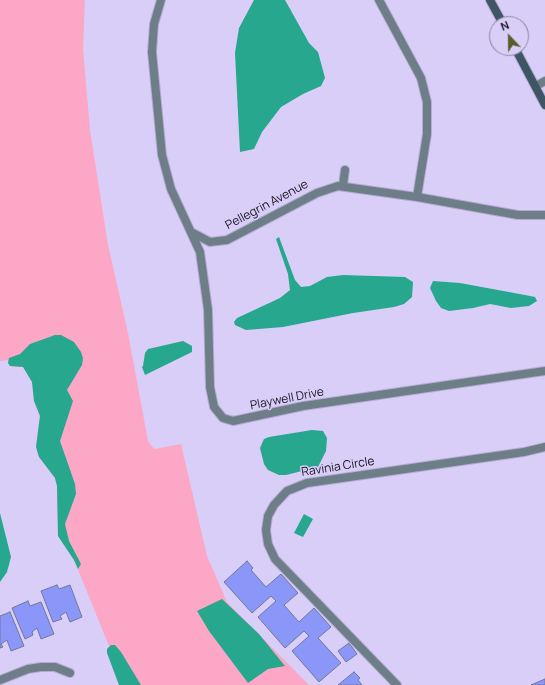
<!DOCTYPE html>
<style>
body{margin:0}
#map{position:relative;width:545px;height:685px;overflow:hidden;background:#d8cef7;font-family:Manrope,sans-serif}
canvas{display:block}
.north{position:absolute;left:489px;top:16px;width:40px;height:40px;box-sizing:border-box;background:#d8cef7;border:1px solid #8b84a2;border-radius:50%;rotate:338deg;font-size:11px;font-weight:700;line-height:16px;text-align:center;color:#181422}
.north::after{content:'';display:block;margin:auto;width:14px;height:18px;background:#575e2d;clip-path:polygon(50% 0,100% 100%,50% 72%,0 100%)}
</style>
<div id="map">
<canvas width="545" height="685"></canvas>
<div class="north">N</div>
</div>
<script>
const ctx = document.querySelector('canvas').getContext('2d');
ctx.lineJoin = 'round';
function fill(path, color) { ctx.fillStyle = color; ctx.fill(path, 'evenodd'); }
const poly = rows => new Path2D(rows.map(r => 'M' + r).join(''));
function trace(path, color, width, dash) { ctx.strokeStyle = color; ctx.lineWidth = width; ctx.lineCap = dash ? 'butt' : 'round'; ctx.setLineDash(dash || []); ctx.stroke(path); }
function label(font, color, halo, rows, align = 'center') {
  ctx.font = font + ' Manrope,sans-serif'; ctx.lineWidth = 3; ctx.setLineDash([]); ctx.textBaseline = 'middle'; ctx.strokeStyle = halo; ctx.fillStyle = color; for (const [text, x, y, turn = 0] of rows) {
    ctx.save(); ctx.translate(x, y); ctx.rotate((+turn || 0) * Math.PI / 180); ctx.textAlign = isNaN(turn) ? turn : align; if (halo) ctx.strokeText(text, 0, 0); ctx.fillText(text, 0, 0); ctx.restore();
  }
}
fill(poly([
 [0,0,85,0,83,49,90,130,108,245,128,333,148,441,154,449,181,444,207,556,227,602,309,685,119,685,107,653,109,646,74,560,58,536,57,486,55,478,39,457,36,447,40,416,34,401,32,382,23,367,10,366,8,360,0,361]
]), '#fda7c7');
fill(poly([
 [254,0,285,0,309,43,318,52,325,78,321,86,303,94,281,107,262,132,254,149,240,152,235,53,239,28],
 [279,237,295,280,301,287,310,286,327,277,343,275,405,277,413,282,412,297,404,304,394,307,353,313,283,327,246,330,235,325,234,322,237,318,280,298,290,290,288,274,276,239],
 [433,281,460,283,525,295,535,297,537,301,529,306,511,308,490,304,473,308,449,311,441,308,436,301,430,288],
 [55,335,61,335,74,342,81,352,83,358,82,365,67,390,73,401,60,441,75,484,76,494,65,524,69,541,81,564,78,569,74,560,58,536,57,486,55,478,39,457,36,447,40,416,34,401,32,382,23,367,10,366,8,363,9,358,20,354,30,344],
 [183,341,192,346,192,352,145,375,142,367,143,366,145,353,148,349],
 [312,430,323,431,327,438,326,451,318,467,286,475,279,475,268,470,264,464,260,448,264,439,269,437],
 [0,513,11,557,7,572,0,582],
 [304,514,313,519,303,537,294,533],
 [222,599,259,634,285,666,268,669,248,683,209,631,197,611],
 [111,645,115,645,121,652,141,685,119,685,107,653,107,649]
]), '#26a78e');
const building = poly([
 [247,561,253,568,251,570,266,587,281,574,298,593,284,605,299,622,314,608,331,627,318,638,341,663,319,682,292,651,309,636,304,631,285,648,258,617,276,601,271,596,252,613,224,582,247,561],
 [57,585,59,589,70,585,82,617,70,622,66,612,60,616,62,619,53,622,41,591,57,585],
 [28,601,30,606,41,602,54,634,41,639,37,628,32,632,33,635,25,639,12,608,28,601],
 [10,612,24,646,11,651,7,640,1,644,3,647,0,648,0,616,10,612],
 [349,643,357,654,346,662,338,651,349,643],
 [354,672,360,678,358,680,362,685,338,685,354,672],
 [545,679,545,685,531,685,545,679]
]);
fill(building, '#8a97f8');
trace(building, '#70779b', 1);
const street = poly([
 [161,0,154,24,152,52,162,155,171,189,200,252,208,310,210,387,214,407,223,418,233,421,303,406,545,371],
 [379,0,421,78,427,102,427,134,417,197],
 [536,86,545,81],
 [343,185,345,170],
 [193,233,210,242,227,240,317,193,338,186,417,197,518,215,545,215],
 [0,680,28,669,41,667,55,667,70,673],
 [397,685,275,559,268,544,266,530,268,516,274,505,287,491,307,483,524,452,545,447]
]);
const secondary = poly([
 [490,0,503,24],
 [515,48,545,105]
]);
trace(street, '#b5add1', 10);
trace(secondary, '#b5add1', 10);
trace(street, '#6e7e89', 8);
trace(secondary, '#3e5564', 8);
label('12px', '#181422', '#d8cef7', [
 ["Pellegrin Avenue",267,205,-28],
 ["Playwell Drive",287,399,-11],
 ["Ravinia Circle",338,467,-9]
]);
</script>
